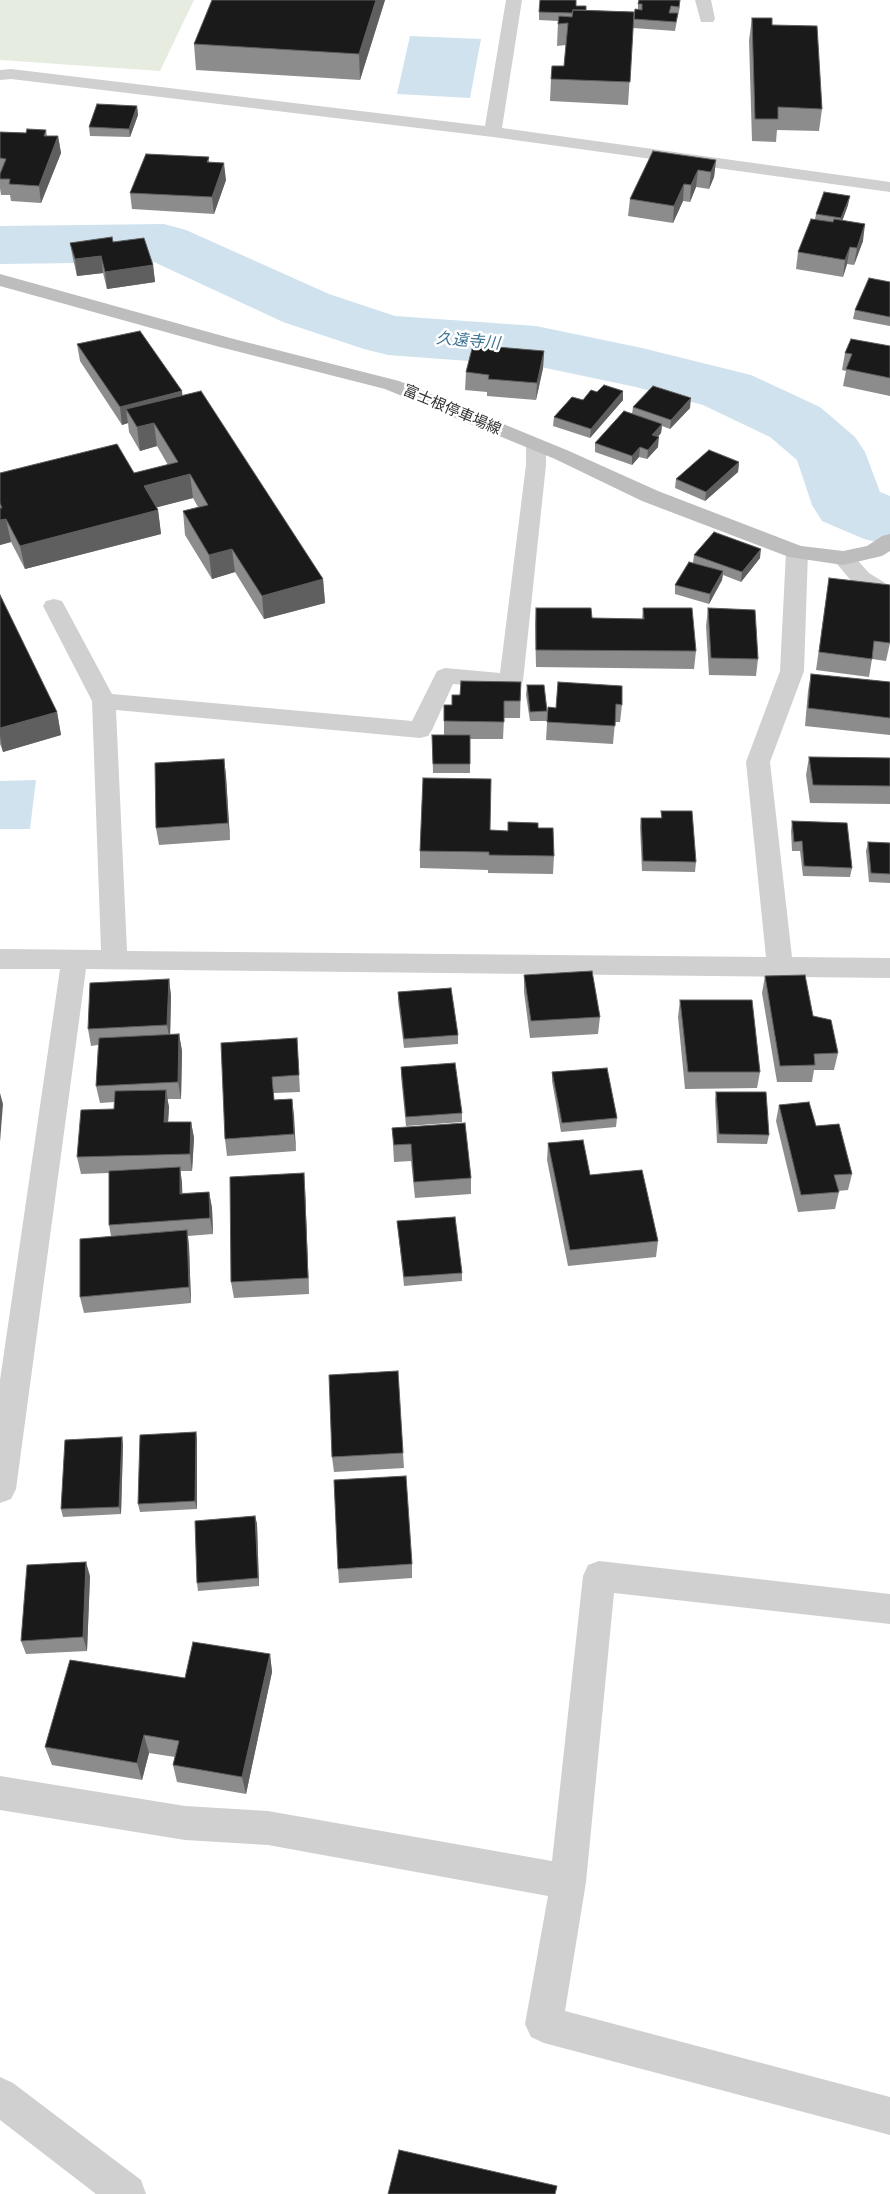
<!DOCTYPE html>
<meta charset="utf-8">
<style>
body{margin:0}
canvas{display:block;background:#fff}
</style>
<canvas width="890" height="2194"></canvas>
<script>
const ctx = document.querySelector('canvas').getContext('2d');
ctx.lineJoin = 'round';
function fill(path, color) { ctx.fillStyle = color; ctx.fill(path, 'evenodd'); }
const poly = rows => new Path2D(rows.map(r => 'M' + r).join(''));
function trace(path, color, width, dash) { ctx.strokeStyle = color; ctx.lineWidth = width; ctx.lineCap = dash ? 'butt' : 'round'; ctx.setLineDash(dash || []); ctx.stroke(path); }
function label(font, color, halo, rows, align = 'center') {
  ctx.font = font + ' Quicksand,"Noto Sans JP",sans-serif'; ctx.lineWidth = 5; ctx.setLineDash([]); ctx.textBaseline = 'middle'; ctx.strokeStyle = halo; ctx.fillStyle = color; for (const [text, x, y, turn = 0] of rows) {
    ctx.save(); ctx.translate(x, y); ctx.rotate((+turn || 0) * Math.PI / 180); ctx.textAlign = isNaN(turn) ? turn : align; if (halo) ctx.strokeText(text, 0, 0); ctx.fillText(text, 0, 0); ctx.restore();
  }
}
fill(poly([
 [0,0,194,0,160,71,0,60]
]), '#e6ecdf');
fill(poly([
 [410,36,481,39,470,98,397,94],
 [36,780,30,829,0,829,0,781]
]), '#cfe2ee');
fill(poly([
 [164,224,186,230,329,294,395,316,536,326,642,348,751,375,820,407,855,437,865,452,880,492,890,496,890,545,864,539,822,521,812,505,797,460,770,437,703,405,636,387,536,366,388,355,364,349,283,322,154,262,0,264,0,226,164,224]
]), '#cfe2ee');
fill(poly([
 [506,0,522,0,502,128,890,182,890,192,493,137,11,79,0,80,0,70,11,69,485,126,506,0],
 [695,0,711,0,715,19,713,22,701,22,695,0],
 [536,440,543,442,546,446,546,465,523,681,519,686,511,689,453,684,432,730,428,736,420,738,116,710,127,951,766,957,746,762,780,671,786,552,789,547,797,545,805,547,808,552,804,671,770,762,792,957,890,958,890,978,86,969,16,1489,11,1499,0,1503,0,1380,60,969,0,969,0,949,101,950,92,701,43,606,46,601,54,599,62,601,112,694,412,721,437,671,445,668,500,673,526,465,526,446,529,442,536,440],
 [843,551,851,553,869,573,890,586,890,603,882,601,853,583,832,558,835,553,843,551],
 [599,1561,890,1594,890,1624,614,1593,586,1882,565,2011,890,2097,890,2135,544,2043,531,2037,525,2024,548,1896,268,1845,185,1840,0,1810,0,1776,185,1806,268,1811,552,1861,583,1576,588,1565,599,1561],
 [0,2077,13,2083,141,2180,146,2194,96,2194,0,2120,0,2077]
]), '#d0d0d0');
fill(poly([
 [0,274,230,338,399,381,569,451,658,491,801,546,843,551,867,546,882,536,890,534,890,551,882,556,843,565,789,557,642,501,555,459,385,389,216,346,0,286,0,274]
]), '#bdbdbd');
fill(poly([
 [385,0,360,80,196,70,194,44],
 [638,4,680,7,678,15,675,31,633,28,628,105,550,101,551,79,564,66,566,45,557,46,558,21,539,20,539,12,576,6,586,10,634,12,638,9],
 [752,18,772,25,822,109,819,131,777,130,776,142,752,141,749,40],
 [137,106,138,115,130,137,90,136,89,127],
 [46,130,47,136,58,136,61,153,41,203,11,201,10,195,1,195,0,188,0,132,26,133],
 [209,157,209,162,226,180,214,214,132,209,130,193],
 [716,160,714,177,709,189,696,187,690,202,683,201,673,223,628,216,630,199],
 [848,205,842,221,863,241,854,265,847,264,843,277,796,269,798,252,815,219,816,214],
 [113,242,153,265,155,282,107,289,103,273,77,276,73,259,70,243],
 [890,282,890,326,853,319,855,310],
 [77,344,182,395,323,579,325,603,264,619,235,572,212,579,185,535,183,511,198,507,193,498,156,507,158,510,161,534,25,569,11,542,0,545,0,473,134,473,168,465,157,446,140,451,129,432,128,423,122,425,80,361],
 [890,346,890,396,843,386,846,371,842,370,845,353],
 [544,351,543,368,536,400,487,396,487,392,465,390,466,372],
 [623,391,623,400,590,438,553,426,554,417,597,392],
 [633,407,690,408,670,429,662,426,661,433,658,437,658,447,647,459,639,457,632,465,595,452,595,443,632,414],
 [739,462,738,472,705,501,675,488,676,479],
 [694,555,760,558,741,582,723,575,722,580,709,604,675,594,675,585,693,563],
 [829,578,890,643,886,661,872,659,869,677,816,670],
 [0,595,57,712,61,735,3,752,0,744],
 [536,608,592,618,642,619,643,608,696,651,694,669,536,667,535,625],
 [708,608,758,659,756,676,709,675,706,626],
 [811,674,890,682,890,735,805,726,808,691],
 [521,682,520,718,504,718,503,739,470,739,470,773,433,773,432,735,444,735,444,705,452,705,460,695],
 [558,682,622,705,620,722,615,722,613,744,546,740,548,707,556,708],
 [527,685,547,711,547,721,530,721,526,695],
 [809,757,890,758,890,804,810,803,806,775],
 [224,759,226,776,230,840,159,845,156,828],
 [661,811,696,862,695,872,642,871,640,827,641,818,661,818],
 [792,821,852,868,850,877,803,876,800,851,792,851,791,831],
 [538,828,554,856,553,874,488,873,488,870,420,868,420,851,490,830,508,831],
 [868,842,890,843,890,883,869,882,866,851],
 [524,975,600,1017,598,1034,530,1038,524,992],
 [765,976,838,1053,834,1070,814,1070,812,1082,777,1082,762,993],
 [169,979,171,996,170,1035,179,1034,182,1051,181,1099,167,1099,169,1107,168,1122,191,1122,194,1138,192,1171,180,1171,182,1183,182,1193,209,1192,212,1208,213,1234,188,1236,189,1246,191,1303,84,1313,80,1297,111,1236,109,1225,109,1173,81,1174,77,1157,114,1109,115,1102,100,1103,96,1086,98,1045,91,1046,88,1029],
 [398,992,458,1035,458,1044,404,1048,398,1001],
 [680,1000,760,1072,757,1088,685,1089,678,1017],
 [297,1038,300,1092,274,1093,274,1100,292,1099,296,1151,227,1156,225,1139],
 [401,1067,462,1113,462,1122,406,1126,401,1076],
 [552,1072,617,1118,616,1127,561,1132,552,1081],
 [716,1092,769,1135,767,1144,717,1143,715,1100],
 [779,1105,816,1126,852,1174,848,1190,838,1191,839,1192,835,1209,798,1212,776,1121],
 [392,1128,471,1178,471,1194,415,1198,411,1161,394,1162],
 [548,1143,590,1175,658,1241,656,1257,568,1266,547,1160],
 [305,1189,309,1294,234,1298,231,1282],
 [397,1221,462,1273,462,1281,404,1286],
 [196,1432,197,1440,197,1509,140,1512,138,1504],
 [122,1437,123,1445,121,1514,63,1517,61,1509],
 [403,1453,404,1468,334,1472,332,1457],
 [255,1516,257,1524,259,1586,198,1591,197,1583],
 [412,1564,412,1578,339,1583,338,1569],
 [90,1576,87,1651,26,1654,21,1641],
 [270,1654,272,1672,246,1794,177,1782,173,1765,175,1757,149,1753,142,1780,52,1765,45,1747,185,1678]
]), '#8c8c8c');
fill(poly([
 [376,0,385,0,360,80,359,54],
 [137,106,138,115,130,137,129,129],
 [58,136,61,153,41,203,39,186],
 [716,160,714,177,709,189,711,172],
 [224,163,226,180,214,214,212,197],
 [698,170,696,187,690,202,691,185],
 [684,184,683,201,673,223,674,206],
 [850,196,848,205,840,227,841,218],
 [865,224,863,241,854,265,857,248],
 [850,247,847,264,843,277,845,260],
 [101,256,103,273,77,276,75,259],
 [153,265,155,282,107,289,105,272],
 [544,351,543,368,536,400,537,383],
 [182,391,184,409,126,409,128,423,122,425,120,407],
 [623,391,623,400,590,438,591,429],
 [691,398,690,408,670,429,671,420],
 [154,423,157,446,140,451,137,427],
 [662,424,661,433,651,444,652,435],
 [659,437,658,447,647,459,648,450],
 [640,447,639,457,632,465,632,456],
 [739,462,738,472,705,501,706,492],
 [190,474,193,498,147,510,144,486],
 [158,510,161,534,25,569,20,546],
 [6,519,11,542,0,545,0,520],
 [232,549,235,572,212,579,209,555],
 [761,549,760,558,741,582,742,572],
 [723,571,722,580,709,604,710,594],
 [323,579,325,603,264,619,262,596],
 [57,712,61,735,3,752,0,736,0,728],
 [224,759,226,776,230,840,228,823],
 [169,979,171,996,170,1042,167,1025],
 [179,1034,182,1051,181,1099,178,1082],
 [166,1090,169,1107,167,1139,164,1122],
 [0,1093,3,1104,0,1142],
 [292,1099,294,1115,296,1151,294,1134],
 [191,1122,194,1138,192,1171,190,1154],
 [180,1167,182,1183,183,1210,180,1194],
 [304,1173,305,1189,309,1294,308,1278],
 [209,1192,212,1208,213,1234,210,1218],
 [187,1230,189,1246,191,1303,189,1287],
 [196,1432,197,1440,197,1509,195,1501],
 [122,1437,123,1445,121,1514,119,1507],
 [255,1516,257,1524,259,1586,258,1578],
 [86,1562,90,1576,87,1651,83,1637],
 [270,1654,272,1672,246,1794,242,1777],
 [144,1735,149,1753,142,1780,137,1763]
]), '#5f5f5f');
const building = poly([
 [212,0,376,0,359,54,194,44,212,0],
 [540,0,576,0,576,6,586,6,586,10,573,10,572,13,539,12,540,0],
 [639,0,680,0,679,7,671,6,669,13,678,13,676,22,634,19,635,9,642,10,642,4,638,4,639,0],
 [573,10,634,12,630,82,551,79,552,66,564,66,568,23,558,24,559,16,572,17,573,10],
 [752,18,772,18,772,25,817,26,822,109,778,107,778,119,755,119,752,18],
 [97,104,137,106,129,129,89,127,97,104],
 [27,129,46,130,44,136,58,136,39,186,9,184,10,179,0,179,0,174,6,159,0,158,0,132,26,133,27,129],
 [653,151,716,160,711,172,698,170,691,185,684,184,674,206,630,199,653,151],
 [146,154,209,157,207,162,224,163,212,197,130,193,146,154],
 [824,192,850,196,841,218,816,214,824,192],
 [811,219,833,222,834,219,865,224,857,248,850,247,845,260,798,252,811,219],
 [112,237,113,242,144,238,153,265,105,272,101,256,75,259,70,243,112,237],
 [869,278,890,282,890,317,855,310,869,278],
 [140,331,182,391,120,407,77,344,140,331],
 [851,339,890,346,890,378,846,369,852,354,845,353,851,339],
 [473,345,544,351,537,383,488,379,489,375,466,372,473,345],
 [604,385,623,391,591,429,554,417,572,397,583,400,591,390,597,392,604,385],
 [653,386,691,398,671,420,633,407,653,386],
 [201,391,323,579,262,596,232,549,209,555,183,511,208,505,190,474,144,486,158,510,20,546,6,519,0,520,0,508,2,508,0,503,0,473,117,444,134,473,178,462,154,423,137,427,126,409,201,391],
 [624,411,662,424,652,435,659,437,648,450,640,447,632,456,595,443,624,411],
 [709,450,739,462,706,492,676,479,709,450],
 [714,532,761,549,742,572,694,555,714,532],
 [689,562,723,571,710,594,675,585,689,562],
 [829,578,890,585,890,643,874,641,872,659,819,652,829,578],
 [0,595,57,712,0,728,0,595],
 [536,608,591,608,592,618,644,619,643,608,692,608,696,651,536,650,536,608],
 [708,608,755,610,758,659,711,658,708,608],
 [811,674,890,682,890,718,808,708,811,674],
 [461,681,521,682,520,701,504,701,504,722,444,721,444,705,452,705,452,695,460,695,461,681],
 [558,682,622,686,622,705,616,704,615,726,547,722,548,707,556,708,558,682],
 [527,685,544,685,547,711,530,712,527,685],
 [432,735,470,735,470,764,433,764,432,735],
 [809,757,890,758,890,786,813,785,809,757],
 [224,759,228,823,156,828,155,763,224,759],
 [423,778,491,779,490,830,508,831,508,822,538,823,538,828,553,828,554,856,489,855,489,852,420,851,423,778],
 [661,811,692,811,696,862,643,861,641,818,662,818,661,811],
 [792,821,847,823,852,868,804,866,802,841,794,842,792,821],
 [868,842,890,843,890,874,871,873,868,842],
 [592,971,600,1017,531,1021,524,975,592,971],
 [805,975,813,1016,831,1020,838,1053,814,1054,815,1065,780,1066,765,976,805,975],
 [169,979,167,1025,88,1029,90,983,169,979],
 [451,988,458,1035,404,1039,398,992,451,988],
 [680,1000,752,1000,760,1072,688,1072,680,1000],
 [179,1034,178,1082,96,1086,99,1038,179,1034],
 [297,1038,299,1075,272,1077,274,1100,292,1099,294,1134,225,1139,221,1043,297,1038],
 [455,1063,462,1113,406,1117,401,1067,455,1063],
 [607,1068,617,1118,562,1123,552,1072,607,1068],
 [166,1090,164,1122,191,1122,190,1154,77,1157,81,1110,114,1109,115,1091,166,1090],
 [716,1092,766,1092,769,1135,719,1134,716,1092],
 [809,1102,816,1126,839,1124,852,1174,834,1175,839,1192,801,1195,779,1105,809,1102],
 [465,1123,471,1178,414,1182,411,1144,394,1145,392,1128,465,1123],
 [583,1140,590,1175,642,1170,658,1241,570,1250,548,1143,583,1140],
 [180,1167,180,1194,209,1192,210,1218,109,1225,109,1171,180,1167],
 [304,1173,308,1278,231,1282,230,1177,304,1173],
 [455,1217,462,1273,404,1277,397,1221,455,1217],
 [187,1230,189,1287,80,1297,80,1239,187,1230],
 [398,1371,403,1453,332,1457,329,1375,398,1371],
 [196,1432,195,1501,138,1504,140,1435,196,1432],
 [122,1437,119,1507,61,1509,65,1440,122,1437],
 [406,1476,412,1564,338,1569,334,1480,406,1476],
 [255,1516,258,1578,197,1583,195,1521,255,1516],
 [86,1562,83,1637,21,1641,27,1565,86,1562],
 [193,1642,270,1654,242,1777,173,1765,179,1741,144,1735,137,1763,45,1747,70,1660,185,1678,193,1642],
 [399,2150,557,2186,555,2194,388,2194,399,2150]
]);
fill(building, '#1a1a1a');
trace(building, '#5f5f5f', 1);
label('15px', '#333', '#fff', [
 ["富士根停車場線",452,410,23]
]);
label('italic 16px', '#3f7597', '#fff', [
 ["久遠寺川",468,341,5]
]);
</script>
